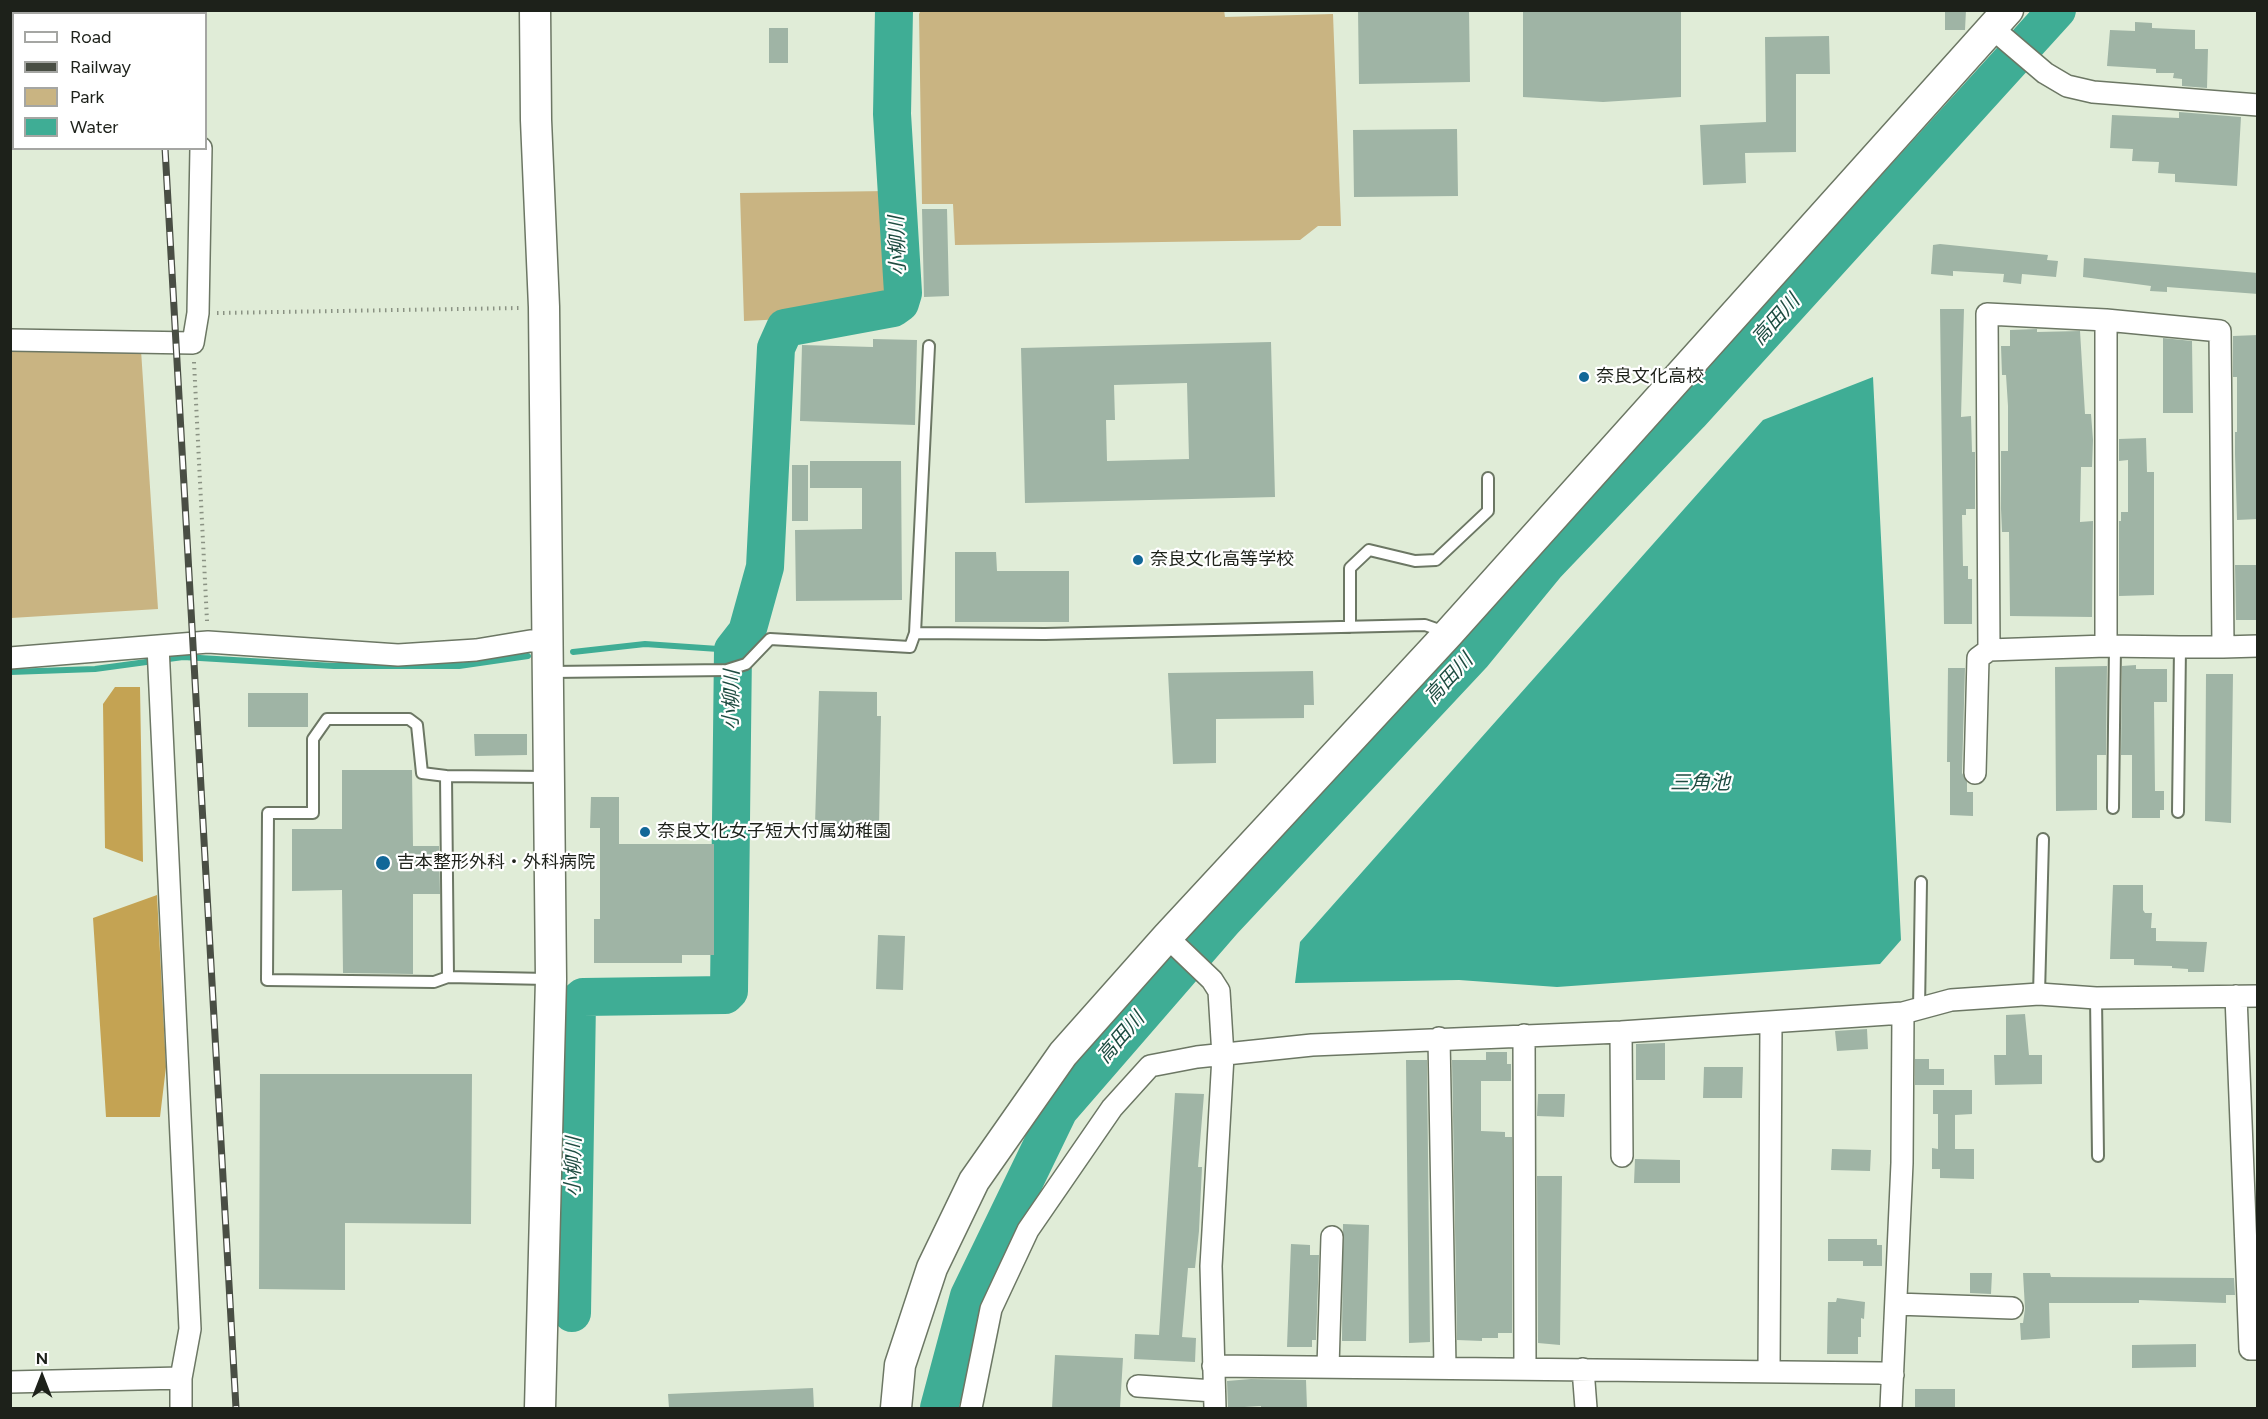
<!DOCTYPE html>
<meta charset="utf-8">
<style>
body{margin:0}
#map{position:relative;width:2268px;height:1419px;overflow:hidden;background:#e0ecd7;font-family:Figtree,sans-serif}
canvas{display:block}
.frame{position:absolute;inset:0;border:12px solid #1d211a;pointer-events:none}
.legend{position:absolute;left:12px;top:12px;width:195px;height:138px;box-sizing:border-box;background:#fff;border:2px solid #a5a6a3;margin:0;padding:8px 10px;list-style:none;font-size:18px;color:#1d211a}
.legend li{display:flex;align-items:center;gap:12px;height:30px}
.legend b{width:30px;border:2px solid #a5a6a3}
.north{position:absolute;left:12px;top:1347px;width:60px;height:60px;-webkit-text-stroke:4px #fff;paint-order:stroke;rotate:0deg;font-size:16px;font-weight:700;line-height:24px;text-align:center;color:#1d211a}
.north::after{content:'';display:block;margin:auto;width:21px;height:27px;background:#1d211a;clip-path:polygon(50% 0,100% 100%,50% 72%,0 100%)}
</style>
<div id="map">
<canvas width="2268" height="1419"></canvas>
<div class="frame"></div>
<ul class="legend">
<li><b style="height:8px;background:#fff"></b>Road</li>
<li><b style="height:8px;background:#494e44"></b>Railway</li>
<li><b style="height:16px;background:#c9b482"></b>Park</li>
<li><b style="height:16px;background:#3fad95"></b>Water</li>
</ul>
<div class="north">N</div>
</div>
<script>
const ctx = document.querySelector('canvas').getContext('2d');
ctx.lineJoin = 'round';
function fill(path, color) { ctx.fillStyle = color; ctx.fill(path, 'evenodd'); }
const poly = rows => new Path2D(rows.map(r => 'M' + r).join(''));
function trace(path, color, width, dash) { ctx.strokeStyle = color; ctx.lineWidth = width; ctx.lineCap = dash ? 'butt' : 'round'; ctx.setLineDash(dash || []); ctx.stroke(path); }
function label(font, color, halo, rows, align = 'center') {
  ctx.font = font + ' Figtree,"Noto Sans JP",sans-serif'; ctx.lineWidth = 4.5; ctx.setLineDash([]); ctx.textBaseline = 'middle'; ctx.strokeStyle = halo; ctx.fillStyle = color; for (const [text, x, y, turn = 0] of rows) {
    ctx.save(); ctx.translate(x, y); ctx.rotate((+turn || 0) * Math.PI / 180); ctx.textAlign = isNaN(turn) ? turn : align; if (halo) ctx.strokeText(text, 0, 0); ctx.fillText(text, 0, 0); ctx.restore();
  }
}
fill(poly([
 [921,10,1224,10,1225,17,1333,14,1341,226,1318,226,1300,240,955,245,953,204,922,204,919,14],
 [888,191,895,297,886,303,785,319,744,321,740,193],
 [11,350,141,350,158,609,11,618]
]), '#c9b482');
fill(poly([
 [115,687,140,687,143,862,105,848,103,704],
 [157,895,166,1067,160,1117,106,1117,93,918]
]), '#c4a353');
fill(poly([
 [1873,377,1901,940,1880,964,1557,987,1459,980,1295,983,1300,942,1763,420]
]), '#3fad95');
trace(poly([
 [573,652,645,644,733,650],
 [10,672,95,669,183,657,334,666,459,666,528,656]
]), '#3fad95', 6);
trace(poly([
 [572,1313,577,1002,583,997,725,995,729,991,733,650,747,632,765,567,776,348,785,328,893,308,900,303,903,293,892,114,894,10],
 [939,1408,969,1296,1059,1110,1223,921,1473,654,1546,565,1690,414,2057,10]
]), '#3fad95', 38);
fill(poly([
 [1358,10,1469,10,1470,82,1359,84],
 [1523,10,1681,10,1681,97,1603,102,1523,97],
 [1945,10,1966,10,1965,30,1945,30],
 [2135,22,2152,23,2152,28,2195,30,2195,49,2208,49,2207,88,2182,86,2182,79,2173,78,2174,73,2156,73,2156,69,2107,66,2110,30,2135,31],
 [769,28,788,28,788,63,769,63],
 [1829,36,1830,74,1796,74,1796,152,1745,153,1746,183,1703,185,1700,125,1766,122,1765,37],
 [2179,112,2241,117,2237,186,2175,182,2175,174,2158,173,2159,162,2132,161,2133,149,2110,148,2112,115,2179,118],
 [1457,129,1458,196,1354,197,1353,130],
 [922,209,947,209,949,296,924,297],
 [1940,244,2048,255,2047,260,2058,261,2056,277,2022,274,2021,284,2003,282,2004,274,1953,271,1953,276,1931,274,1933,245],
 [2084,258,2258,273,2258,294,2167,287,2167,292,2150,291,2151,286,2083,277],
 [1940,309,1964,309,1961,417,1971,416,1972,452,1975,452,1975,509,1966,509,1966,515,1962,515,1963,566,1968,566,1968,579,1972,579,1972,624,1944,624],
 [2037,329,2037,332,2080,331,2085,414,2091,414,2093,440,2092,467,2081,467,2080,522,2093,521,2092,617,2010,616,2009,532,2002,532,2001,509,2001,451,2008,451,2008,406,2006,375,2002,375,2001,346,2010,346,2010,330],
 [2258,335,2258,519,2237,520,2235,454,2235,432,2237,432,2237,377,2233,377,2233,336],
 [2163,338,2192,341,2193,413,2163,413],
 [873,339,917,340,915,425,800,421,802,345,873,347],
 [1271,342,1275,497,1025,503,1021,348],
 [1187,383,1189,459,1107,461,1106,420,1115,420,1114,385],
 [2146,438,2147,472,2154,472,2154,595,2119,596,2119,521,2121,521,2121,512,2128,512,2128,460,2119,461,2119,439],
 [810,461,901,461,902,600,796,601,795,530,862,529,862,488,810,488],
 [792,465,808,465,808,521,792,521],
 [955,552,996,552,997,571,1069,571,1069,622,955,622],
 [2235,565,2258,565,2258,620,2236,620],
 [2136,665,2136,669,2167,669,2167,702,2154,702,2155,791,2164,791,2164,810,2160,810,2160,818,2132,818,2132,755,2121,755,2122,666],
 [2107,666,2106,755,2097,755,2097,810,2056,811,2055,667],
 [1948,668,1965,668,1962,773,1967,782,1967,792,1973,792,1973,816,1950,815,1950,762,1947,762],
 [1313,671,1314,705,1304,705,1304,718,1216,719,1216,763,1173,764,1168,673],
 [2206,674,2233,674,2231,823,2205,821],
 [819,691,877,692,877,716,881,716,879,827,815,825],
 [248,693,308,693,308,727,248,727],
 [474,734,527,734,527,755,475,756],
 [342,770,412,770,413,846,439,846,440,894,413,894,413,974,343,973,342,890,292,891,292,829,342,829],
 [591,797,619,797,619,844,714,844,714,955,682,955,682,963,594,963,594,919,600,919,600,828,590,828],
 [2113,885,2143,885,2143,910,2145,913,2152,913,2151,928,2156,928,2156,941,2207,942,2204,972,2188,972,2188,969,2172,968,2172,966,2134,965,2134,959,2110,959],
 [878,935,905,936,903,990,876,989],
 [2025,1014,2029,1055,2042,1055,2042,1084,1995,1085,1994,1055,2006,1055,2006,1015],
 [1867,1029,1868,1049,1837,1051,1835,1031],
 [1665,1043,1665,1080,1636,1080,1636,1044],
 [1486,1052,1507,1052,1507,1064,1511,1064,1511,1081,1481,1081,1481,1131,1505,1132,1505,1137,1512,1137,1512,1333,1498,1333,1498,1338,1482,1338,1482,1341,1457,1340,1452,1060,1486,1060],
 [1915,1059,1929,1059,1929,1069,1944,1069,1944,1085,1915,1085],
 [1406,1060,1427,1060,1430,1342,1409,1343],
 [1704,1067,1743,1067,1742,1098,1703,1098],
 [260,1074,472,1074,471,1224,345,1223,345,1290,259,1289],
 [1933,1090,1972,1090,1972,1114,1955,1115,1955,1149,1974,1149,1974,1179,1940,1178,1940,1169,1932,1169,1932,1148,1938,1149,1938,1114,1933,1114],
 [1175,1093,1204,1094,1198,1167,1202,1167,1199,1231,1195,1268,1188,1268,1182,1337,1196,1338,1195,1362,1134,1359,1135,1334,1159,1335],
 [1538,1094,1565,1094,1564,1117,1537,1116],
 [1832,1149,1871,1150,1870,1171,1831,1170],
 [1635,1159,1680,1160,1680,1183,1634,1183],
 [1537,1176,1562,1176,1560,1345,1538,1343],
 [1343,1224,1369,1225,1366,1341,1342,1341],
 [1828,1239,1877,1239,1877,1245,1882,1245,1882,1266,1863,1266,1863,1261,1828,1261],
 [1291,1244,1310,1245,1310,1255,1319,1255,1316,1340,1312,1340,1312,1347,1287,1347],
 [1970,1273,1992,1273,1991,1294,1970,1293],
 [2023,1273,2050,1273,2051,1277,2234,1278,2235,1295,2226,1295,2226,1303,2139,1300,2139,1303,2049,1303,2050,1338,2021,1340,2020,1323,2023,1323,2025,1309],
 [1837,1298,1865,1302,1864,1319,1861,1318,1861,1337,1858,1337,1858,1354,1827,1354,1828,1302,1836,1302],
 [2196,1344,2196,1367,2132,1368,2132,1345],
 [1055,1355,1123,1358,1120,1408,1052,1408],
 [1251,1379,1306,1380,1307,1408,1261,1408,1261,1406,1228,1408,1227,1381],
 [813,1388,814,1408,669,1408,668,1394],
 [1915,1389,1955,1389,1955,1408,1915,1408]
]), '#9fb4a5');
const lane = poly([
 [929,346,915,633,1045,634,1425,625,1445,632],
 [1350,627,1350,568,1369,550,1415,561,1436,560,1488,511,1488,478],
 [551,672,727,670,746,664,770,639,910,647,915,633],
 [446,776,422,773,417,725,409,719,327,719,313,739,313,813,268,813,267,980,434,982,448,977],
 [547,777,446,776,448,977,548,979],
 [2113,808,2115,646],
 [2178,812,2180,647],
 [2039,994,2043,839],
 [2096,998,2098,1156],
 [1919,1009,1921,882]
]);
const street = poly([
 [192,10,192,14],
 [1991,27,2045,73,2067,86,2093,92,2258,105],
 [2106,320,2106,646],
 [10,340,193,343,198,313,201,148],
 [158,646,208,642,398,655,476,650,530,641,547,641],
 [2223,647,2220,331,2106,320,1987,314,1989,650,2106,646,2180,647,2223,647,2258,646],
 [10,658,158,646,190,1329,181,1378,181,1408],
 [1975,773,1978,658,1989,650],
 [1167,937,1212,980,1219,991,1223,1056,1211,1266,1215,1408],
 [2236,996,2250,1349,2258,1349],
 [1621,1032,1622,1156],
 [1524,1035,1525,1369],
 [1439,1038,1445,1367],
 [1896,1304,2012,1308],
 [1213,1366,1880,1373,1893,1375],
 [1328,1367,1332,1237],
 [1583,1369,1586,1408],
 [1769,1371,1771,1024],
 [10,1382,181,1378],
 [1138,1386,1214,1391],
 [971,1408,991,1309,1028,1230,1112,1108,1150,1066,1197,1057,1312,1045,1621,1032,1903,1013,1951,1000,2039,994,2096,998,2258,996],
 [1891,1408,1902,1163,1903,1013]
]);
const secondary = poly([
 [535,10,536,120,544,307,551,979,540,1408],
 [896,1408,900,1365,932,1268,974,1181,1063,1054,1167,937,1448,634,2008,10]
]);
trace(lane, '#6c7764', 14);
trace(street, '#6c7764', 24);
trace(secondary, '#6c7764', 33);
trace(poly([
 [217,313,519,308],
 [194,362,207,621]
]), '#8a9283', 4, [1.5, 4.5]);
trace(lane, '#fff', 10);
trace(street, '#fff', 21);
trace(secondary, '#fff', 30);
const rail = poly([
 [158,10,158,14],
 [165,148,236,1408]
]);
trace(rail, '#494e44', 7);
trace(rail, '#fff', 4.5, [14]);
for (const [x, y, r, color] of [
 [1584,377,6,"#126798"],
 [1138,560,6,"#126798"],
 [645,832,6,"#126798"],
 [383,863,8,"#126798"]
]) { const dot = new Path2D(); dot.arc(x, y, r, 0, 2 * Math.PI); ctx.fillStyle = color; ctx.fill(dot); trace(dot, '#fff', 2); }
label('18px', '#1d211a', '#fff', [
 ["奈良文化高校",1596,377],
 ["奈良文化高等学校",1150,560],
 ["奈良文化女子短大付属幼稚園",657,832],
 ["吉本整形外科・外科病院",397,863]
], 'left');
label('italic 20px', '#1e4c41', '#fff', [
 ["小柳川",898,246,-92],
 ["高田川",1776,320,-48],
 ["高田川",1449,679,-47],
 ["小柳川",732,700,-89],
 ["三角池",1700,783],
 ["高田川",1121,1038,-49],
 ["小柳川",574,1167,-89]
]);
</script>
